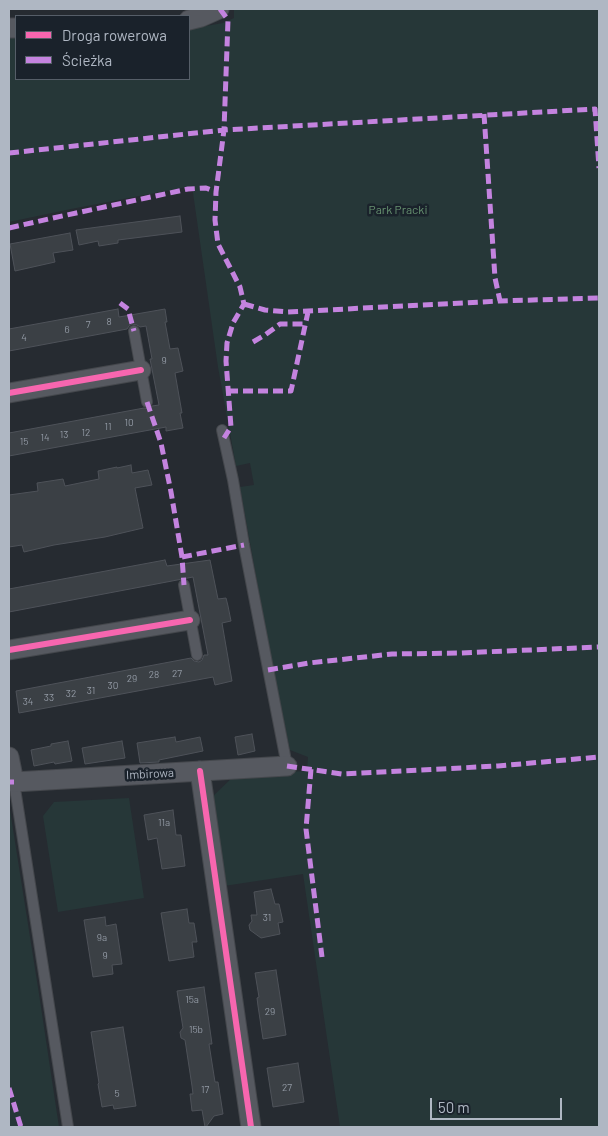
<!DOCTYPE html>
<meta charset="utf-8">
<style>
body{margin:0}
#map{position:relative;width:608px;height:1136px;overflow:hidden;background:#262b31;font-family:Barlow,sans-serif}
canvas{display:block}
.frame{position:absolute;inset:0;border:10px solid #afb7c3;pointer-events:none}
.legend{position:absolute;left:15px;top:15px;width:175px;height:65px;box-sizing:border-box;background:#1a222b;border:1px solid #565e68;margin:0;padding:6px 9px;list-style:none;font-size:15px;color:#afb7c3}
.legend li{display:flex;align-items:center;gap:10px;height:25px}
.legend b{width:25px;border:1px solid #565e68}
.scale{position:absolute;left:430px;top:1098px;width:132px;height:22px;box-sizing:border-box;border:2px solid #afb7c3;border-top:0;padding-left:6px;font-size:15px;line-height:18px;white-space:nowrap;color:#afb7c3;-webkit-text-stroke:4px #1a222b;paint-order:stroke}
</style>
<div id="map">
<canvas width="608" height="1136"></canvas>
<div class="frame"></div>
<ul class="legend">
<li><b style="height:6px;background:#f766af"></b>Droga rowerowa</li>
<li><b style="height:6px;background:#c483df"></b>Ścieżka</li>
</ul>
<div class="scale">50 m</div>
</div>
<script>
const ctx = document.querySelector('canvas').getContext('2d');
ctx.lineJoin = 'round';
function fill(path, color) { ctx.fillStyle = color; ctx.fill(path, 'evenodd'); }
const poly = rows => new Path2D(rows.map(r => 'M' + r).join(''));
function trace(path, color, width, dash) { ctx.strokeStyle = color; ctx.lineWidth = width; ctx.lineCap = dash ? 'butt' : 'round'; ctx.setLineDash(dash || []); ctx.stroke(path); }
function label(font, color, halo, rows, align = 'center') {
  ctx.font = font + ' Barlow,sans-serif'; ctx.lineWidth = 5; ctx.setLineDash([]); ctx.textBaseline = 'middle'; ctx.strokeStyle = halo; ctx.fillStyle = color; for (const [text, x, y, turn = 0] of rows) {
    ctx.save(); ctx.translate(x, y); ctx.rotate((+turn || 0) * Math.PI / 180); ctx.textAlign = isNaN(turn) ? turn : align; if (halo) ctx.strokeText(text, 0, 0); ctx.fillText(text, 0, 0); ctx.restore();
  }
}
fill(poly([
 [234,9,599,9,599,1127,340,1127,303,874,224,886,211,798,236,774,307,771,308,757,290,750,271,659,240,487,254,485,250,463,236,466,218,367,192,186,71,209,9,222,9,36,16,36,16,79,189,79,189,29,223,23,234,18],
 [129,798,144,898,58,912,43,816,54,802],
 [9,804,39,994,59,1127,9,1127]
]), '#263738');
const building = poly([
 [180,216,182,232,118,240,118,243,99,246,98,241,79,245,76,230,180,216],
 [70,233,73,250,53,253,55,262,15,271,10,244,70,233],
 [118,309,119,317,165,309,167,322,165,322,170,349,178,348,183,371,175,373,182,413,180,413,183,428,166,431,166,427,9,456,9,433,144,408,149,409,152,406,159,405,150,359,152,359,146,326,140,327,137,325,132,324,129,326,127,329,9,351,9,329,118,309],
 [131,465,132,473,148,470,152,485,135,488,143,528,105,537,54,545,24,552,22,545,9,547,9,495,38,491,37,483,63,479,65,486,99,479,98,471,117,467,117,468,131,465],
 [165,560,167,566,210,560,218,599,226,598,228,606,231,621,222,623,232,681,215,685,213,677,19,713,16,691,191,658,194,661,199,662,202,660,204,655,208,655,193,577,9,612,9,589,165,560],
 [252,734,255,751,238,755,235,737,252,734],
 [175,737,176,742,200,737,203,751,159,760,159,762,140,763,137,743,175,737],
 [68,741,72,761,55,764,54,762,34,766,31,750,51,746,51,744,68,741],
 [122,741,125,758,85,764,82,748,122,741],
 [173,810,176,835,181,835,185,866,162,869,157,838,148,840,144,815,173,810],
 [271,889,275,904,279,904,283,922,278,923,280,934,261,938,250,930,249,925,252,921,251,915,257,915,254,892,271,889],
 [187,909,189,923,194,923,197,942,192,942,194,957,169,961,161,913,187,909],
 [105,917,106,926,116,924,122,964,112,965,113,974,93,977,84,920,105,917],
 [276,970,286,1035,263,1039,258,1006,257,998,259,997,255,973,276,970],
 [204,987,212,1044,209,1044,215,1082,218,1082,223,1114,214,1116,206,1127,205,1127,202,1110,192,1111,190,1094,193,1094,192,1086,185,1040,181,1038,180,1032,183,1028,177,991,204,987],
 [123,1027,136,1106,114,1109,113,1105,102,1107,98,1084,99,1083,91,1032,123,1027],
 [298,1063,304,1102,273,1107,267,1068,298,1063]
]);
fill(building, '#3b4045');
trace(building, '#4e5259', 1);
const lane = poly([
 [134,331,147,402],
 [222,430,233,480,244,545,287,766],
 [184,585,197,655],
 [14,782,68,1127]
]);
const street = poly([
 [189,20,201,17,219,9],
 [9,28,16,28],
 [9,393,141,370],
 [9,650,190,620],
 [9,757,14,782,287,766],
 [200,771,251,1127]
]);
trace(lane, '#44474c', 12);
trace(street, '#44474c', 21);
trace(lane, '#565960', 10);
trace(street, '#565960', 19);
trace(poly([
 [220,9,228,20,224,130,216,192,215,220,218,244,240,287,244,304,233,323,227,343,226,361,231,427,224,438],
 [484,114,495,278,500,301],
 [9,153,224,130,595,109,599,168],
 [9,228,53,218,188,189,206,188,216,192],
 [120,303,128,309,134,331],
 [244,304,265,310,288,312,500,301,599,298],
 [253,342,265,335,280,324,306,324],
 [228,391,291,391,308,312],
 [147,402,161,443,171,492,182,557,184,585],
 [182,557,244,545],
 [268,670,309,663,392,654,460,653,599,647],
 [287,766,342,774,498,766,599,757],
 [311,769,306,829,322,957],
 [9,782,14,782],
 [9,1088,21,1127]
]), '#c483df', 5, [10, 5]);
trace(poly([
 [9,393,141,370],
 [9,650,190,620],
 [200,771,251,1127]
]), '#f766af', 6);
label('10px', '#9299a4', null, [
 ["8",109,322],
 ["7",88,325],
 ["6",67,330],
 ["4",24,338],
 ["9",164,361],
 ["10",129,423],
 ["11",108,427],
 ["12",86,433],
 ["13",64,435],
 ["14",45,438],
 ["15",24,442],
 ["27",177,674],
 ["28",154,675],
 ["29",132,679],
 ["30",113,686],
 ["31",91,691],
 ["32",71,694],
 ["33",49,698],
 ["34",28,702],
 ["11a",164,823],
 ["31",267,918],
 ["9a",102,938],
 ["9",105,956],
 ["15a",192,1000],
 ["29",270,1012],
 ["15b",196,1030],
 ["27",287,1088],
 ["17",205,1090],
 ["5",117,1094]
]);
label('12px', '#689371', '#1a222b', [
 ["Park Pracki",398,210]
]);
label('12px', '#afb7c3', '#1a222b', [
 ["Imbirowa",150,774,-3]
]);
</script>
